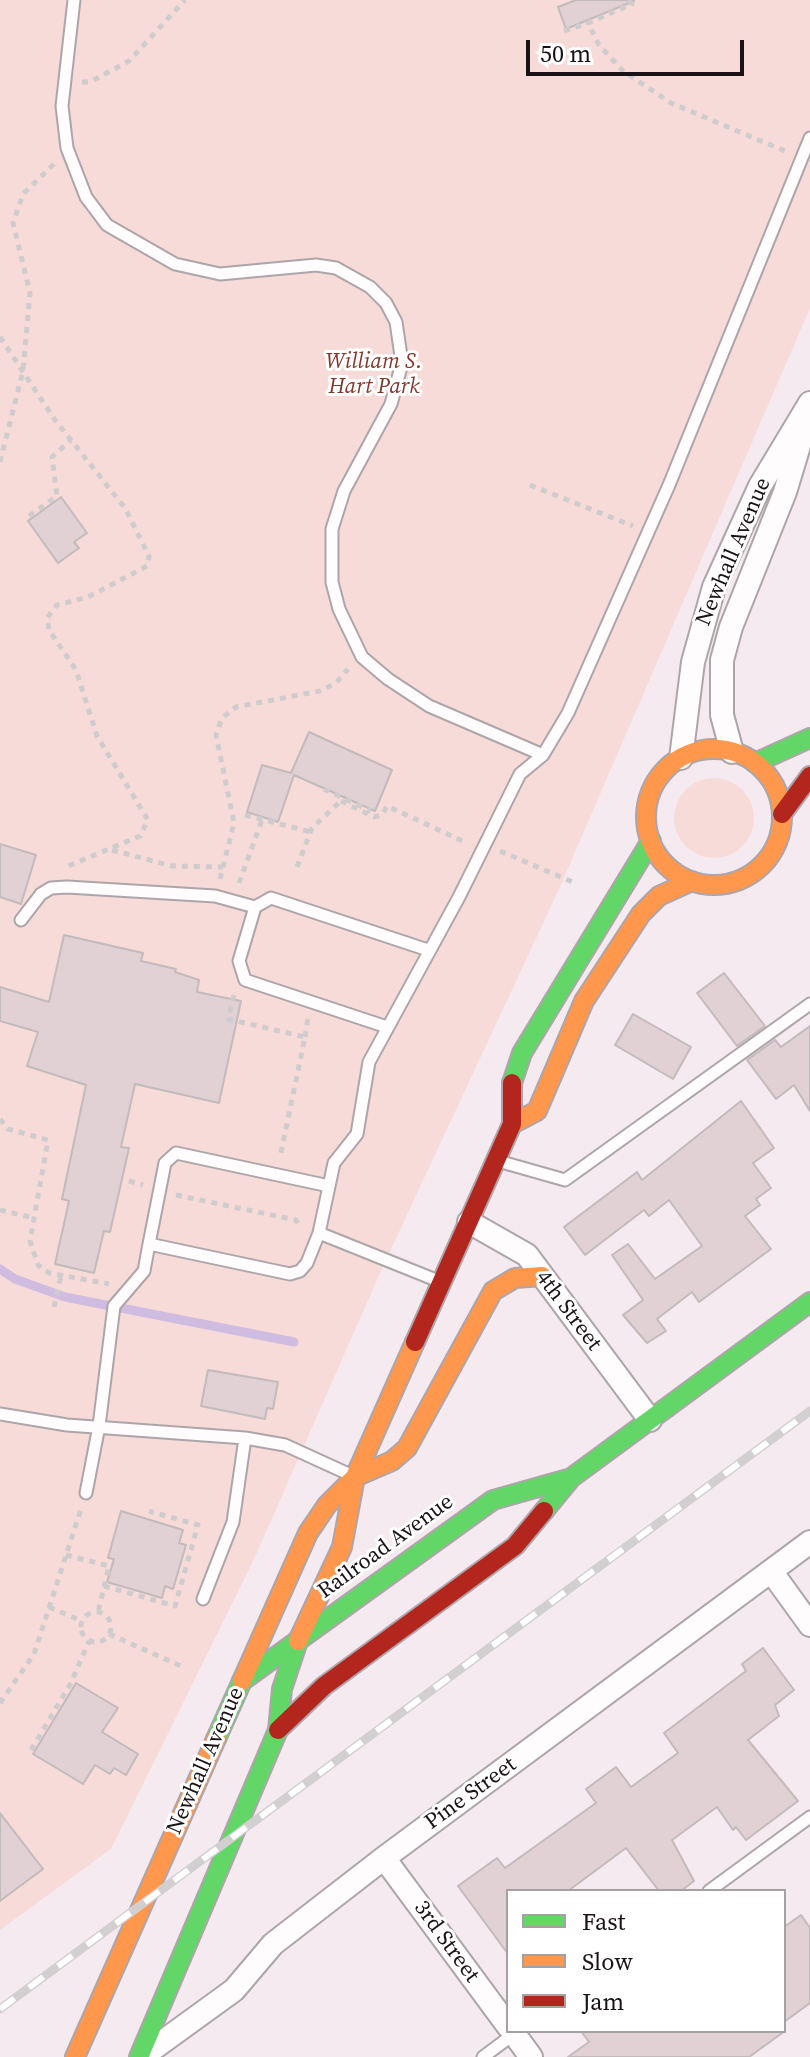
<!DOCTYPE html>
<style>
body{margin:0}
#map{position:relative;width:810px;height:2057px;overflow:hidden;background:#f5eaef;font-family:"Source Serif 4",serif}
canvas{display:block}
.legend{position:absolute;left:506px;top:1889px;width:280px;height:144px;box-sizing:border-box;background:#fff;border:2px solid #a3a1a2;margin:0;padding:10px 14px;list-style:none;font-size:24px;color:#191316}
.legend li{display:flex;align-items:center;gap:16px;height:40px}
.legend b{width:40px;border:2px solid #a3a1a2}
.scale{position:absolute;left:526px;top:40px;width:218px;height:36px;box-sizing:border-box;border:4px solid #191316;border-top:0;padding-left:10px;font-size:24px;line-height:28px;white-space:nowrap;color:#191316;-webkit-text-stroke:6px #fff;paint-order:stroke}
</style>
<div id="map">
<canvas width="810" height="2057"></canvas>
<ul class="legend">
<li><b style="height:10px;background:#63d668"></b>Fast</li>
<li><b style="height:10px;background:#ff974d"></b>Slow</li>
<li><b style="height:10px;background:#b3261e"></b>Jam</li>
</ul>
<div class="scale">50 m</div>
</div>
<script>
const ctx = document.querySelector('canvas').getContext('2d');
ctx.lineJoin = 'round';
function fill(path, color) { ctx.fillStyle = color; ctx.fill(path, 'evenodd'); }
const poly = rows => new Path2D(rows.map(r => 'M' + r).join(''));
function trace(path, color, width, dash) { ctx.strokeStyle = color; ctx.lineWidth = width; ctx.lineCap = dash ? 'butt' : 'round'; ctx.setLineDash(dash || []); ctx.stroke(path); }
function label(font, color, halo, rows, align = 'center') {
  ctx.font = font + ' "Source Serif 4",serif'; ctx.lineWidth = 6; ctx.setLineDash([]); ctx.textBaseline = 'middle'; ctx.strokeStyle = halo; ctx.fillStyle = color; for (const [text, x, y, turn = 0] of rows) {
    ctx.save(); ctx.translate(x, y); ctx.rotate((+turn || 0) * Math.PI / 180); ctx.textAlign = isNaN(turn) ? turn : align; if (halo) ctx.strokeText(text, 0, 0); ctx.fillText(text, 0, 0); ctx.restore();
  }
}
fill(poly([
 [0,0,810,0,810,308,560,887,384,1264,255,1557,111,1849,0,1930],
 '674 818a40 40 0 1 1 80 0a40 40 0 1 1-80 0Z'
]), '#f7dbd8');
trace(poly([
 [0,1269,15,1279,65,1297,294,1342]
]), '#d0bce0', 9);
const building = poly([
 [576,0,634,0,634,1,566,29,558,7,576,0],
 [61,497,87,533,74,542,79,548,58,563,28,521,61,497],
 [309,732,392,770,375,811,294,775,278,822,247,812,262,765,291,773,309,732],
 [0,844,36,855,21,904,0,897,0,844],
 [64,935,143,953,141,961,176,969,175,972,199,980,197,992,241,1001,219,1103,135,1084,121,1147,129,1148,110,1232,104,1231,94,1273,55,1264,69,1201,62,1199,86,1085,27,1066,38,1032,0,1021,0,987,49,1002,64,935],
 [724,973,765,1026,737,1046,697,993,724,973],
 [633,1014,691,1047,673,1079,615,1045,633,1014],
 [810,1026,810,1111,794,1085,776,1099,747,1060,775,1040,781,1047,810,1026],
 [741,1101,774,1148,753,1163,771,1188,756,1199,760,1205,745,1216,771,1249,699,1302,692,1292,657,1319,666,1331,647,1343,623,1315,643,1300,612,1255,628,1244,655,1279,702,1246,669,1200,649,1216,644,1210,585,1255,564,1227,637,1172,642,1180,741,1101],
 [208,1370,278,1382,273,1409,267,1408,265,1419,201,1406,208,1370],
 [121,1511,183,1530,179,1543,186,1545,173,1589,165,1586,162,1598,107,1582,114,1559,108,1558,121,1511],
 [763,1648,794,1690,775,1705,779,1716,748,1740,798,1801,746,1840,736,1827,733,1830,717,1807,672,1840,694,1881,681,1891,659,1891,626,1848,568,1891,508,1891,508,1954,458,1886,497,1858,505,1868,596,1803,586,1789,616,1767,631,1787,678,1753,664,1733,746,1671,742,1664,763,1648],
 [76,1683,118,1708,102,1732,138,1754,126,1775,114,1768,110,1774,95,1765,83,1784,33,1754,76,1683],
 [0,1813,43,1869,0,1901,0,1813],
 [801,1915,810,1928,810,2003,784,2022,784,1927,801,1915],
 [581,2031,785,2031,749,2057,568,2057,589,2042,581,2031]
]);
fill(building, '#e1d0d4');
trace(building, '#c3babc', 2);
const lane = poly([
 [74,0,62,106,67,148,86,197,107,225,175,264,220,274,316,265,336,268,370,287,386,303,396,322,402,363,391,404,344,491,332,529,332,582,339,609,362,657,388,679,429,706,543,755],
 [21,920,41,894,51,888,67,887,215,896,255,907],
 [387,1027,245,980,239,961,255,907,271,898,428,950],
 [498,1161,565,1180,810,1004],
 [329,1186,176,1153,165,1163,149,1244,290,1274,300,1271,307,1263,319,1233,334,1163,357,1134,369,1062,459,897,520,774,543,755,568,713,669,485,810,138],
 [319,1233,441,1282],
 [0,1414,67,1425,245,1438],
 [86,1493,99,1426,114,1306,144,1271,149,1244],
 [203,1599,233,1522,245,1438,285,1445,353,1476],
 [709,1891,810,1817],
 [483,2057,518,2031]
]);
const street = poly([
 [732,752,722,715,722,660,731,627,785,492,804,429],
 [681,758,693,662,714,587,760,486,810,403],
 [469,1222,527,1255,650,1420],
 [771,1571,810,1625],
 [384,1858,508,2026],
 [512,2031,531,2057],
 [143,2056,234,1990,273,1944,384,1858,810,1542]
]);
const fast = poly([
 [755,763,810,738],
 [512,1083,522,1053,651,841],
 [544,1511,571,1478,810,1302],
 [216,1739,242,1681,493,1500,571,1478],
 [139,2057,278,1730,282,1689,298,1641]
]);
const slow = poly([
 '646 817a68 68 0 1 1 136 0a68 68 0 1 1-136 0Z',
 [512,1124,537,1111,584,1001,641,914,659,896,692,881],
 [298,1641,342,1547,355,1477,415,1342],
 [242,1681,308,1533,327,1505,355,1477,392,1461,407,1448,493,1291,515,1278,542,1276],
 [75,2057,216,1739]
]);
const jam = poly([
 [782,814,810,776],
 [415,1342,512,1124,512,1083],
 [278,1730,324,1686,515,1546,544,1511]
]);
trace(lane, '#ada5a9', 15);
trace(street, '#ada5a9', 26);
trace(fast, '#ada5a9', 22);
trace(slow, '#ada5a9', 22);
trace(jam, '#ada5a9', 22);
trace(poly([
 [629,0,632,4,588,23,599,45,623,71,671,103,785,151],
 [564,31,588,23],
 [82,82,90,82,129,61,185,0],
 [0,337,55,420,125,508,149,556,147,566,88,597,57,605,47,618,49,630,76,670,97,736,148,820,140,836,68,866],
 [0,462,23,371,30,293,13,223,23,194,55,163],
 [530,485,633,526],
 [29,516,57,496,52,457,71,440],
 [324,789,371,811],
 [341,801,374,817,382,815,387,806,467,843],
 [245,815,311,832],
 [112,850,172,866,223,867],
 [500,851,575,883],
 [297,867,312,828,343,799],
 [220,879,234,823,216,735,222,718,236,707,320,691,336,683,348,669],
 [239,883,262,820],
 [234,995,228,1019,305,1037,280,1157],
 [305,1037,308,1018],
 [0,1119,8,1129,48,1140,30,1241,38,1265,49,1273,109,1284],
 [129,1181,143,1185],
 [176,1195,296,1220,300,1226],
 [0,1210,34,1218],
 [54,1307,61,1276],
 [66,1555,109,1566,98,1613],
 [104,1586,175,1606,198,1525,149,1511],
 [49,1607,82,1621],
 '81 1627a15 15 0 1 1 30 0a15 15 0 1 1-30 0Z',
 [109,1634,181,1666],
 [0,1703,34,1654,81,1509],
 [31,1750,71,1683,89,1641]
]), '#d0ccce', 5, [6, 6]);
trace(lane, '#fefcfd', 11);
trace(street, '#fefcfd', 22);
trace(fast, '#63d668', 18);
trace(slow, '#ff974d', 18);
trace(jam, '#b3261e', 18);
const rail = poly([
 [0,2009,810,1411]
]);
trace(rail, '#d1cfd0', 9);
trace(rail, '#fff', 6, [18]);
label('italic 22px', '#82392b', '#fff', [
 ["William S.",374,362],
 ["Hart Park",374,387]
]);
label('22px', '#191316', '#fff', [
 ["Newhall Avenue",734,552,-67],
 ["4th Street",568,1311,53],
 ["Railroad Avenue",386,1547,-36],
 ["Newhall Avenue",206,1761,-66],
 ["Pine Street",471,1794,-36],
 ["3rd Street",446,1942,54]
]);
</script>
